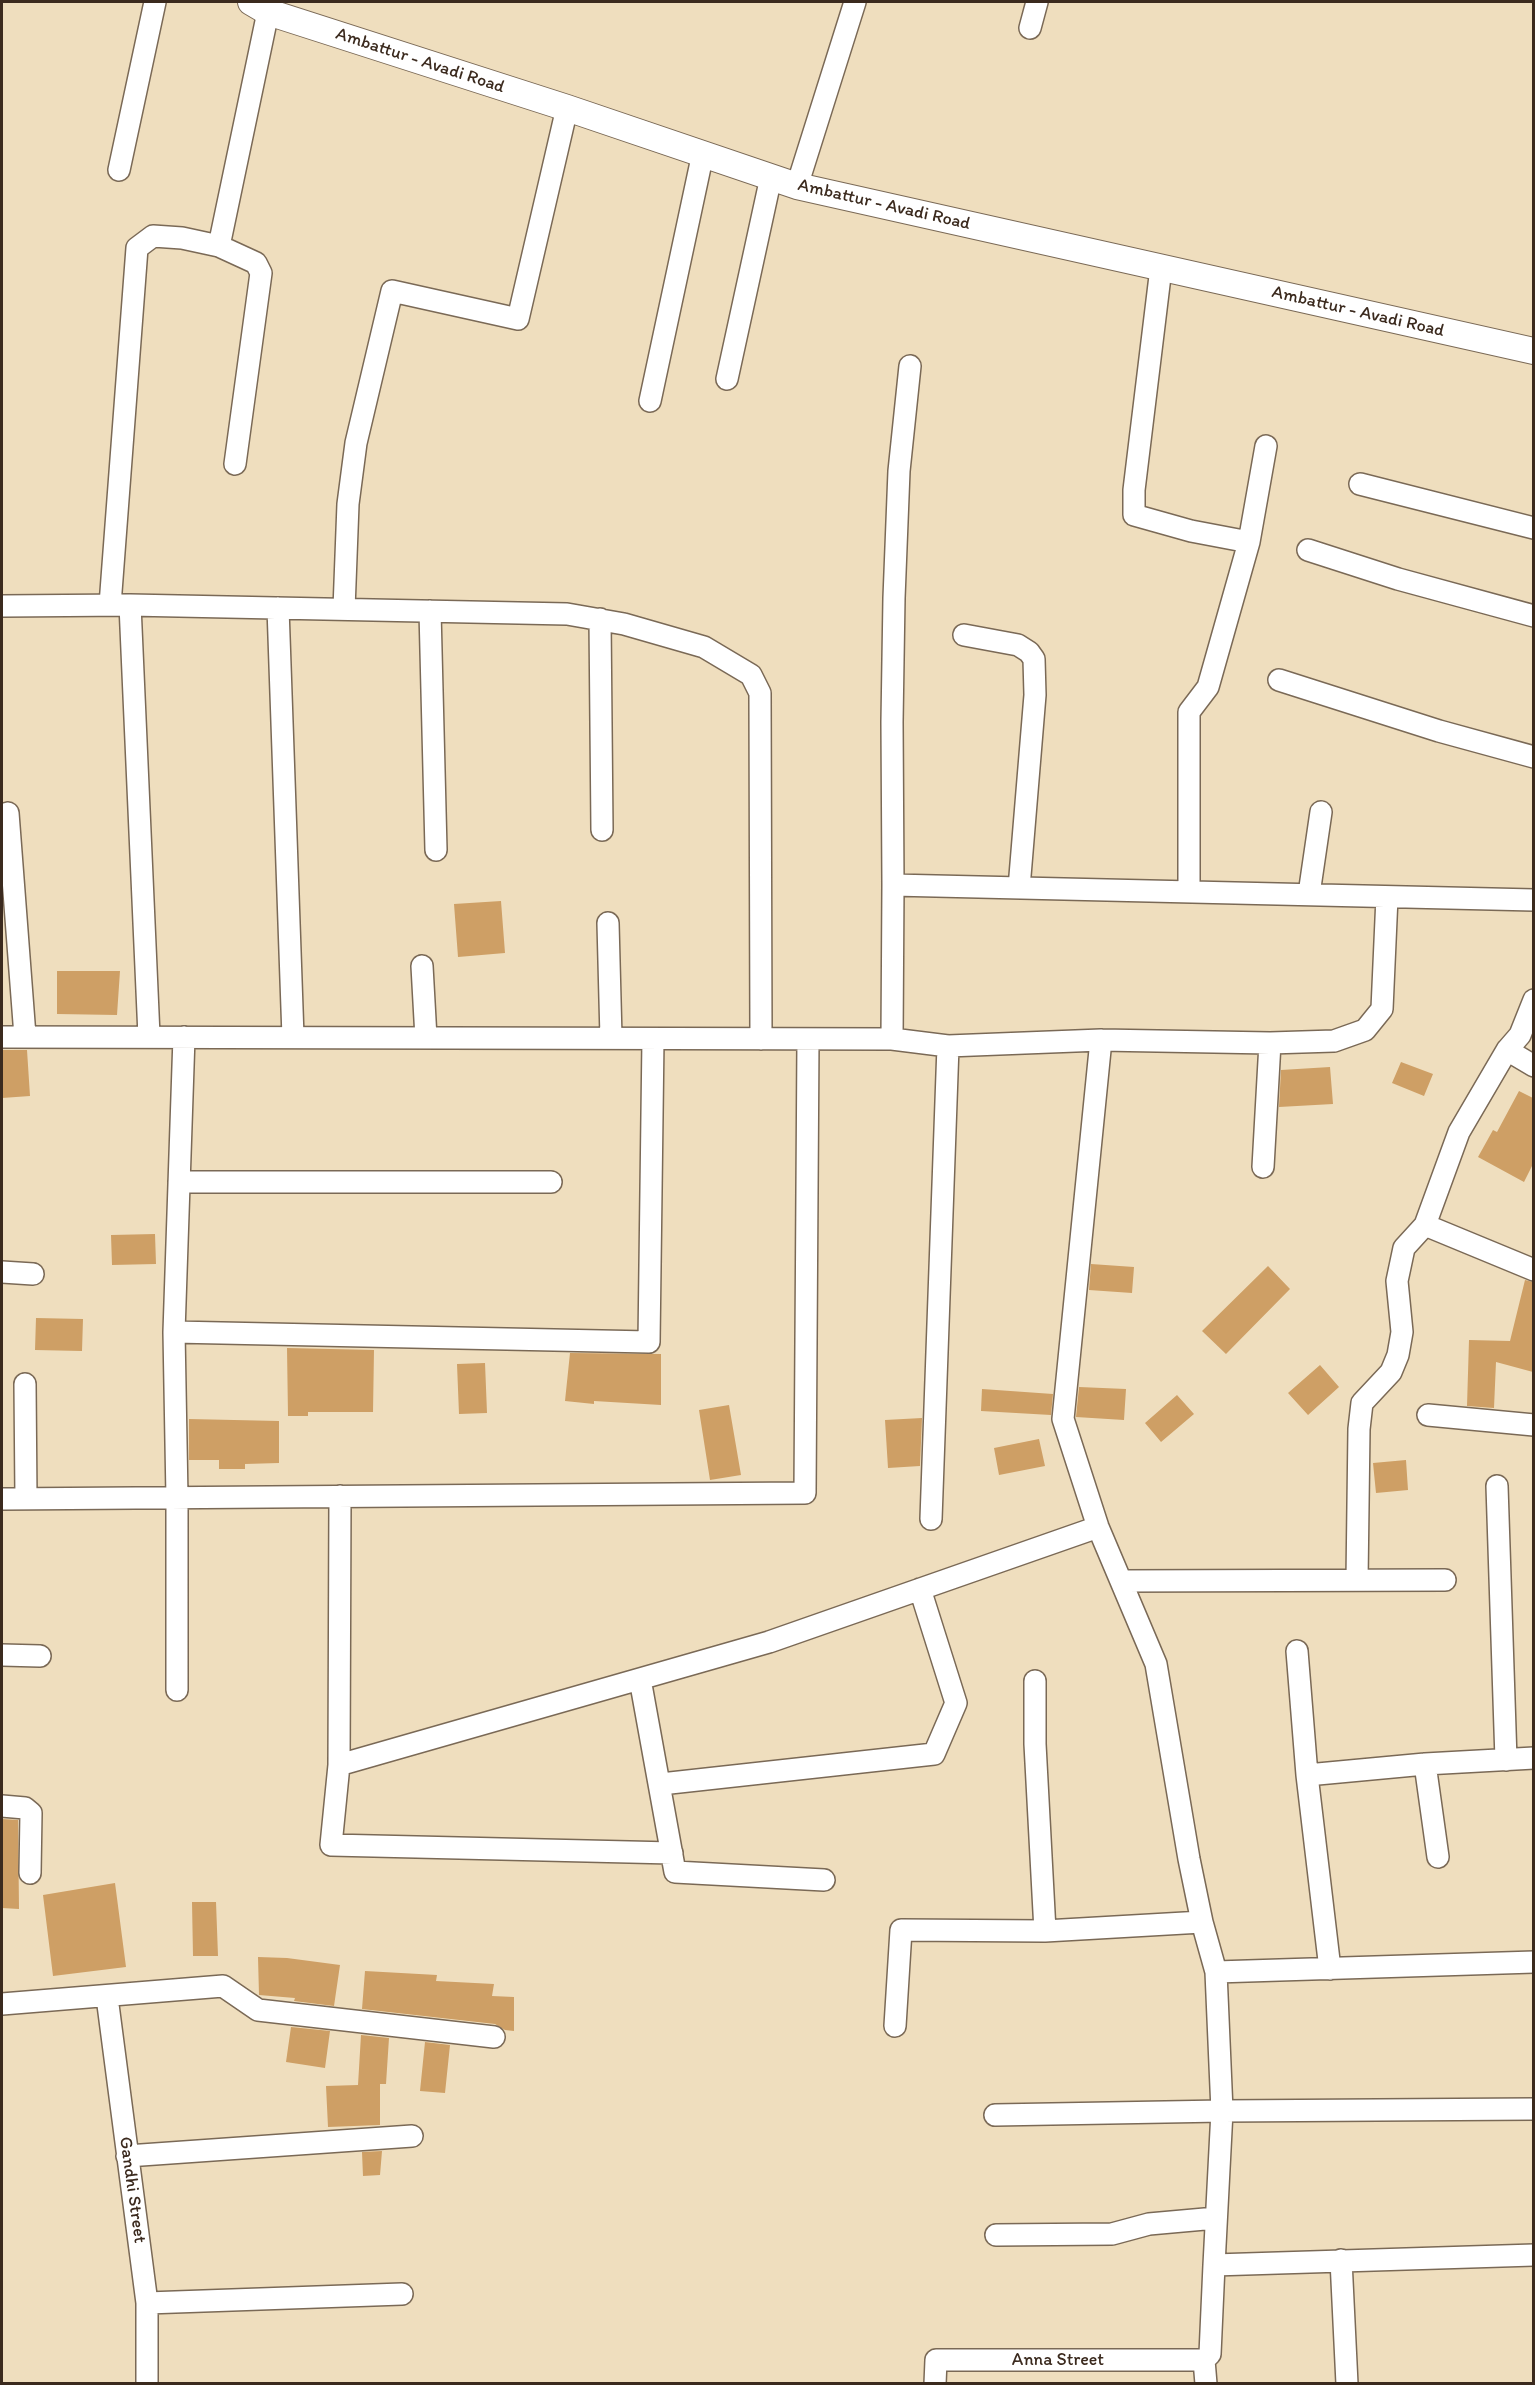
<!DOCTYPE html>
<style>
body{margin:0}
#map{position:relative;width:1535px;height:2385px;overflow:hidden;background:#efdebe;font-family:Itim,sans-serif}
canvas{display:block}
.frame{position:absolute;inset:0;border:3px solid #3b2a1e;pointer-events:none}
</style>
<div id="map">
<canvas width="1535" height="2385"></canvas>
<div class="frame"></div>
</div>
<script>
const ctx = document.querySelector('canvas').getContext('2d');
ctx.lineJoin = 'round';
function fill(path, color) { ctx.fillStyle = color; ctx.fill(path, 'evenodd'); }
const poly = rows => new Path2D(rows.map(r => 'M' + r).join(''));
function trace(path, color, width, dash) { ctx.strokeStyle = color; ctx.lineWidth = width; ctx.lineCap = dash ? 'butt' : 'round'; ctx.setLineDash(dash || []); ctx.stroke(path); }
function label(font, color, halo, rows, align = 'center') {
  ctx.font = font + ' Itim,sans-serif'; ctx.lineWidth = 4.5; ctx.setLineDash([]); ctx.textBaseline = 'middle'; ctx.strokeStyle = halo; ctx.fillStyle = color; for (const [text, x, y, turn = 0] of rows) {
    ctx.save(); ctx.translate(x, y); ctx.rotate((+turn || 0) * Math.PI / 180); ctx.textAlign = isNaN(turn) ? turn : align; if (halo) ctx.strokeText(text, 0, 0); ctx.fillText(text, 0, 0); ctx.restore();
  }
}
fill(poly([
 [501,901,505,953,458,957,454,904],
 [57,971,120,971,117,1015,57,1014],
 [2,1050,27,1050,30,1096,2,1098],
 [1401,1062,1433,1074,1424,1096,1392,1083],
 [1330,1067,1333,1104,1279,1107,1281,1070],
 [1519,1091,1533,1098,1533,1164,1524,1182,1478,1157,1493,1130,1497,1132],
 [155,1234,156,1264,112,1265,111,1235],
 [1091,1264,1134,1267,1132,1293,1089,1290],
 [1268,1266,1290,1289,1226,1354,1202,1331],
 [1525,1280,1533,1282,1533,1372,1496,1362,1494,1408,1467,1406,1469,1340,1510,1341],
 [36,1318,83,1319,82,1351,35,1350],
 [287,1348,374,1350,373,1412,308,1412,308,1416,288,1416],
 [570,1353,661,1354,661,1405,594,1401,594,1404,565,1401],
 [485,1363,487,1413,459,1414,457,1364],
 [1320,1365,1339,1387,1308,1415,1288,1393],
 [1079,1387,1126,1389,1124,1420,1076,1417],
 [982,1389,1053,1394,1051,1415,981,1411],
 [1177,1395,1194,1414,1161,1442,1145,1423],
 [729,1405,741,1475,710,1480,699,1410],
 [922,1418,920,1466,888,1468,885,1420],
 [189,1419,279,1421,279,1463,245,1464,245,1469,219,1469,219,1460,189,1460],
 [1039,1439,1045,1466,999,1475,994,1448],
 [1406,1460,1408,1490,1376,1493,1373,1463],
 [2,1819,18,1820,19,1909,2,1908],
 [115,1883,126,1967,53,1976,43,1895],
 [192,1902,216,1902,218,1956,193,1956],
 [258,1957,287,1958,340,1965,334,2006,294,2001,295,1998,259,1995],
 [365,1971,437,1975,436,1981,494,1984,492,1996,514,1997,514,2031,505,2030,495,2024,362,2009],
 [291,2027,330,2031,325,2068,286,2062],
 [361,2035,389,2038,386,2084,380,2084,380,2125,328,2127,326,2086,358,2085],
 [425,2042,450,2045,445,2093,420,2091],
 [382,2151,380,2175,363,2176,362,2152]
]), '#ce9f65');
const minor = poly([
 [1030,28,1037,2],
 [119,170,155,2],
 [797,186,855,2],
 [219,246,256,263,261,273,235,464],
 [1161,268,1134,490,1134,515,1191,531,1249,542,1208,687,1189,712,1189,891],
 [727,379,771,177],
 [650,401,703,153],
 [1360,484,1534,528],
 [1249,542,1266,446],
 [1308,550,1398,579,1534,616],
 [110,605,137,248,153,236,182,238,219,246,268,12],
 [130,605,567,614,624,624,704,647,751,675,760,693,761,1039],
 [2,606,130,605,149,1036],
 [278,608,293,1037],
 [344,609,348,504,356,443,392,291,518,319,567,108],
 [430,611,436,850],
 [600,619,602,830],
 [964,635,1018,645,1029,652,1034,659,1035,695,1019,888],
 [1279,680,1439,731,1534,757],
 [8,813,25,1036],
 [893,885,892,722,894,598,899,471,910,366],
 [1309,894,1321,812],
 [608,923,611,1038],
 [422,966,426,1038],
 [2,1037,892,1039,893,885,1534,900],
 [184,1037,174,1332,649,1342,653,1039],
 [892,1039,948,1046,1101,1040,1270,1043,1334,1041,1365,1030,1382,1009,1387,897],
 [1101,1040,1063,1419,1098,1527,1156,1664,1189,1859,1202,1922,1216,1972],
 [1507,1050,1534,1066],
 [1263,1167,1270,1043],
 [179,1182,551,1182],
 [1425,1225,1534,1270],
 [2,1272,33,1274],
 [174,1332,177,1498,177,1690],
 [25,1384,26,1499],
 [1428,1415,1534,1425],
 [1497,1486,1506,1760],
 [340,1496,339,1765,769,1642,1098,1527],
 [2,1499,805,1493,808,1039],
 [931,1519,948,1046],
 [1357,1580,1359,1429,1362,1403,1391,1372,1398,1355,1402,1332,1397,1281,1404,1248,1425,1225,1459,1132,1507,1050,1520,1035,1534,1000],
 [1121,1581,1445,1580],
 [1297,1651,1307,1775,1330,1969],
 [2,1655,40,1656],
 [640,1679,675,1872,824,1880],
 [1035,1681,1035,1744,1045,1931],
 [1425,1764,1438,1857],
 [339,1765,331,1845,672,1853],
 [1307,1775,1425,1764,1534,1758],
 [661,1784,934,1754,956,1703,920,1589],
 [2,1806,25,1808,31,1813,30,1873],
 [107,1997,147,2303,147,2384],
 [2,2004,223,1986,258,2010,494,2037],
 [895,2026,901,1930,1045,1931,1202,1922],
 [995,2115,1222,2111,1216,1972,1534,1962],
 [127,2156,412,2136],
 [996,2235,1112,2234,1149,2224,1216,2218],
 [1341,2260,1347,2384],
 [1214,2265,1222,2111,1534,2109],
 [147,2303,402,2294],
 [935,2384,936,2360,1204,2360],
 [1206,2384,1204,2360,1210,2354,1214,2265,1534,2255]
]);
const tertiary = poly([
 [251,2,268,12,567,108,797,186,1534,351]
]);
trace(minor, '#7a6956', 24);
trace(tertiary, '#7a6956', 28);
trace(minor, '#fff', 21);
trace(tertiary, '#fff', 26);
label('18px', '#3b2a1e', '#fff', [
 ["Ambattur - Avadi Road",420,61,18],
 ["Ambattur - Avadi Road",884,205,13],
 ["Ambattur - Avadi Road",1358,312,13],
 ["Gandhi Street",132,2190,82],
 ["Anna Street",1058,2360]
]);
</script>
